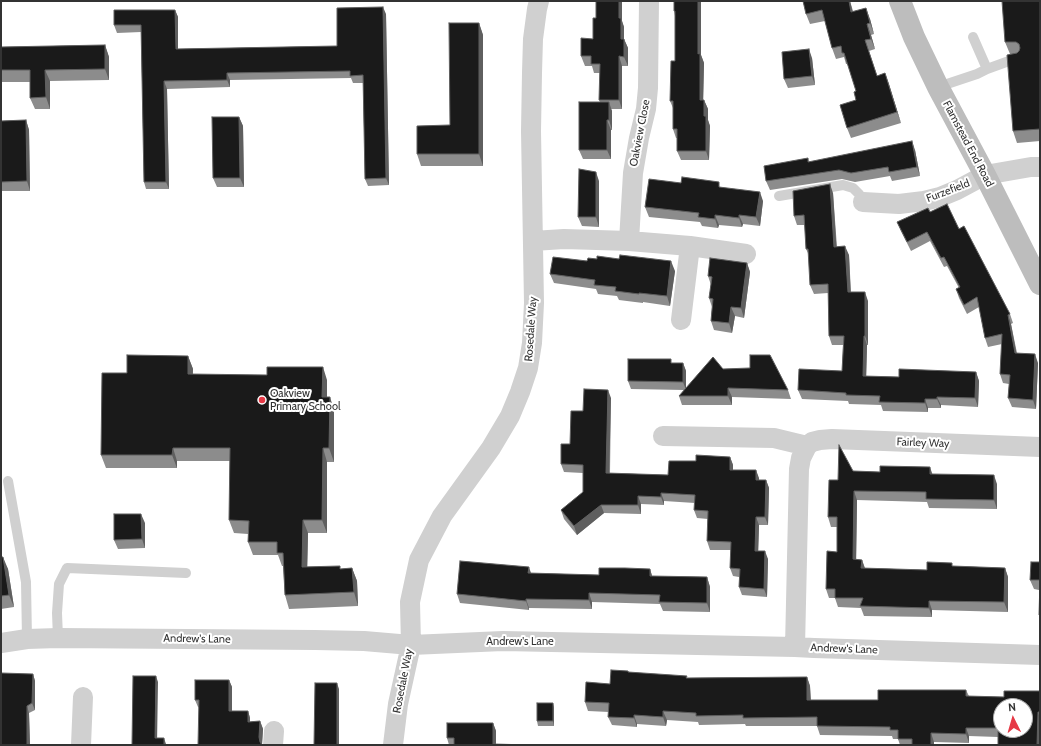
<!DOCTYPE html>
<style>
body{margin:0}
#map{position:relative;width:1041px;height:746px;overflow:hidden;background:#fff;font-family:Cabin,sans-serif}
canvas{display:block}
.frame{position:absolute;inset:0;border:2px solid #333;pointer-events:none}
.north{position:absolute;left:993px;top:698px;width:40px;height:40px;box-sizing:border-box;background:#fff;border:1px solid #adadad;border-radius:50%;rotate:355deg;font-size:11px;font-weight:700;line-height:16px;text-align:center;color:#333}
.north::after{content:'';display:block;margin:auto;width:14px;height:18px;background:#e63946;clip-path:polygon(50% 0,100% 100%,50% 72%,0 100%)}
</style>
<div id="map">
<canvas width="1041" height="746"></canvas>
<div class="frame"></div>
<div class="north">N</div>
</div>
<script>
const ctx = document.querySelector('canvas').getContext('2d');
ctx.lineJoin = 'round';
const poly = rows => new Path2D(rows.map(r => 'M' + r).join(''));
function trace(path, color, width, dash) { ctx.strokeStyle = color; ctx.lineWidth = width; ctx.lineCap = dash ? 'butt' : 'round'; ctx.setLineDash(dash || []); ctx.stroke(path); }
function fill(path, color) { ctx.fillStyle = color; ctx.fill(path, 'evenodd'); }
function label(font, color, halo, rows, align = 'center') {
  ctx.font = font + ' Cabin,sans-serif'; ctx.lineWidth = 4; ctx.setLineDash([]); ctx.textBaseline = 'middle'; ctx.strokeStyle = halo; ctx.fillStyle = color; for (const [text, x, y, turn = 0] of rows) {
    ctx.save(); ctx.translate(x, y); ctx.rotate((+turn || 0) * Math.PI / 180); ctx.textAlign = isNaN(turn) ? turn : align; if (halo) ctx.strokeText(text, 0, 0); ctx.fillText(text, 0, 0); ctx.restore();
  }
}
trace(poly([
 [987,69,1009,61,1018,60],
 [938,87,977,74,987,69,973,37],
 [779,196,843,185,853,188,859,194,863,202],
 [8,481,26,582,27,639],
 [58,638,57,613,59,584,67,568,186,573]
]), '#d0d0d0', 10);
trace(poly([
 [863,202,899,204,924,201,940,197,957,190,985,175,1031,167,1040,167],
 [533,241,564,239,629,241,690,246,746,254],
 [629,241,633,173,639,138,646,109,648,88,649,1],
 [681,320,690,246],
 [663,436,774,438,807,446,812,442,820,440,832,439,1040,447],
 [1,643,27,639,58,638,315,640,364,641,411,645,503,641,795,647,814,648,1040,655],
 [795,647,799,469,801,458,807,446],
 [81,745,83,697],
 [273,745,274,731],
 [393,745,398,704,411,645,410,602,419,560,442,516,491,448,510,416,520,392,528,368,532,343,534,303,531,131,532,73,533,39,537,9,539,1]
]), '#d0d0d0', 20);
trace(poly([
 [900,1,914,37,938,87,985,175,1040,284]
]), '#bdbdbd', 22);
fill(poly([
 [596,1,622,1,622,21,624,27,624,39,628,48,628,66,622,66,622,109,611,109,612,111,612,130,611,130,611,159,583,159,579,150,600,102,599,100,600,73,594,73,592,66,585,66,581,56,593,39,596,18],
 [674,1,701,1,701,55,704,63,703,100,704,100,708,109,708,120,710,126,709,160,681,160,677,151,677,138,676,138,673,129,673,108,670,101,675,61,675,16,674,11],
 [803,1,850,1,853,11,870,19,874,34,871,35,875,49,869,51,877,76,885,73,901,123,851,138,847,128,856,100,856,91,848,64,846,64,844,57,836,59,832,48,825,21,810,24,806,14],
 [1040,1,1040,141,1017,143,1013,131,1010,54,1005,42],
 [175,10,178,17,178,49,337,46,386,14,389,185,368,186,365,179,363,83,353,83,351,78,230,80,230,87,167,89,169,189,146,189,144,182,141,32,117,33,114,25],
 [479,23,483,35,483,166,421,166,417,154,450,125],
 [105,45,109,57,109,80,50,81,50,109,35,109,30,98,30,82,1,82,1,47],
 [812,58,815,85,788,88,784,79],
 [239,117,243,126,244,187,217,187,213,178],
 [26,120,29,130,30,191,1,191,1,121],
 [915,150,920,176,892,181,890,176,855,182,842,179,770,190,766,181,808,158,809,162],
 [599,181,599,227,582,226,578,217],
 [681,183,721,187,763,201,760,226,743,224,742,227,719,225,718,228,702,226,700,222,649,217,645,207],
 [833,193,837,247,849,255,851,292,868,301,868,345,867,345,866,376,899,377,976,372,979,381,978,407,941,405,941,408,928,408,928,412,883,411,881,405,849,404,848,401,802,399,798,390,842,371,843,345,832,345,829,336,828,293,814,294,810,285,809,255,806,249,805,225,797,225,794,216],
 [930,212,959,229,1010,314,1013,323,1011,324,1017,353,1038,363,1036,409,1012,407,1008,398,1009,384,1003,383,1000,374,1002,344,988,347,985,338,979,307,967,314,959,298,956,289,959,288,947,266,944,267,930,241,911,251,901,231,897,222],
 [587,261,675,271,670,306,643,302,643,303,619,300,617,296,598,294,596,289,554,283,550,274],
 [747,263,750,272,744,318,735,316,732,333,714,330,711,321,712,307,709,298,711,285,708,276],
 [188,356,193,369,193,374,327,380,327,397,334,410,334,462,327,462,327,533,308,533,307,567,341,569,352,568,357,581,358,606,289,609,285,595,283,566,282,566,278,555,253,555,248,542,248,534,234,533,229,520,230,461,177,461,177,468,106,468,101,455,127,373],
 [672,363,683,363,686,371,686,388,723,369,788,390,791,399,732,397,732,405,682,405,679,396,684,390,631,389,628,381],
 [611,398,610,473,668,475,696,461,730,457,733,465,733,470,756,470,759,480,766,480,769,488,768,525,759,525,758,551,768,559,767,597,742,595,739,587,739,577,733,576,730,568,731,550,710,550,707,541,708,519,697,518,694,510,695,503,664,501,664,505,641,504,641,514,604,513,577,535,564,519,561,510,583,492,583,473,564,472,561,464,570,444,583,411],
 [853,471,932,474,997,484,997,509,929,508,927,502,857,500,856,559,862,560,865,568,927,570,954,566,1005,568,1008,577,1008,612,932,610,932,617,864,616,861,608,838,607,835,598,829,598,826,589,837,552,837,527,831,527,828,517,838,480],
 [145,523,145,548,118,549,114,540],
 [1,557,8,569,14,607,1,609],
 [1040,562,1040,618,1039,615,1039,590,1034,589,1030,580],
 [650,569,652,576,707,577,710,587,710,612,663,611,660,604,592,602,592,609,529,608,529,610,460,603,457,594,531,573,599,575],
 [628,671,629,672,687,678,807,677,810,686,811,700,878,700,966,690,969,696,1004,697,1040,691,1040,745,998,737,969,736,969,743,934,742,934,745,900,745,898,739,893,739,892,736,820,735,817,726,746,726,745,724,699,725,698,722,667,720,666,726,637,724,637,727,612,725,608,717,609,712,588,711,585,702],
 [33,674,35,681,35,710,29,713,30,745,1,745],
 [229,680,232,687,232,711,248,711,250,718,250,722,260,721,263,729,262,744,198,707,195,700],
 [553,703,554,708,554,726,538,726,537,721],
 [493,723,496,731,496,745,530,745,449,745,447,738]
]), '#8c8c8c');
fill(poly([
 [619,1,622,1,622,21,624,27,624,39,628,48,628,66,624,57,621,39,619,18],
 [698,1,701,1,701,55,704,63,703,109,700,100,698,54],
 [849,1,850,1,855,22,851,12],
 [383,7,386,14,389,185,386,178],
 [866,8,870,19,874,34,870,23],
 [175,10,178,17,178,57,176,49],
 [479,23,483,35,483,166,479,154],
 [867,24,871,35,875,49,871,39],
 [105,45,109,57,109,80,105,69],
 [809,49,812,58,815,85,812,76],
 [619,56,622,66,622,109,619,100],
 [45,70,50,81,50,109,46,97],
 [227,73,230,80,230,87,227,80],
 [885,73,889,84,901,123,897,112],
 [164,81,167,89,169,189,166,182],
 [704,100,708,109,708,120,710,126,709,160,706,151,704,116],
 [609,102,612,111,612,130,609,120],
 [239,117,243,126,244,187,240,178],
 [26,120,29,130,30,191,27,181],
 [607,120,611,130,611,159,607,150],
 [912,141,915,150,920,176,917,167],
 [596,172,599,181,599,227,596,217],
 [830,184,833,193,837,256,834,247],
 [760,192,763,201,760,226,756,217],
 [715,215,719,225,718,228,715,219],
 [739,215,743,224,742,227,739,218],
 [845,246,849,255,851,301,848,292],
 [671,261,675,271,670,306,667,296],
 [747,263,750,272,744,318,741,308],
 [865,292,868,301,868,345,865,336],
 [731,307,735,316,732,333,729,323],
 [1008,315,1011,324,1018,362,1015,353],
 [864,336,867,345,866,385,863,376],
 [1035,354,1038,363,1036,409,1033,400],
 [188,356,193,369,192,387,188,374],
 [683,363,686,371,686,390,683,382],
 [323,367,327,380,327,410,322,397],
 [976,372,979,381,978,407,975,398],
 [728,388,732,397,732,405,728,396],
 [608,390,611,398,609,481,606,473],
 [330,397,334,410,334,462,329,448],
 [937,397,941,405,941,408,937,399],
 [925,399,928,408,928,412,925,403],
 [173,448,177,461,177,468,172,455],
 [323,448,327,462,327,533,322,520],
 [730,457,733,465,733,478,730,470],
 [930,467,933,476,930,474],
 [756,470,759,478,759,488,756,480],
 [994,475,997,484,997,509,994,500],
 [766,480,769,488,768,525,765,517],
 [854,491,857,500,856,569,853,559],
 [661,493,664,501,664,505,661,497],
 [638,496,641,504,641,514,638,505],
 [601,505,604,513,577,535,574,526],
 [141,514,145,523,145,548,142,539],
 [756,517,759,525,758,559,755,551],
 [303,520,308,533,307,581,302,567],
 [765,551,768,559,767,597,764,589],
 [3,557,8,569,14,607,9,595],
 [862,560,865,569,861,568],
 [529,567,532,576,528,573],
 [352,568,357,581,358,606,354,592],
 [1005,568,1008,577,1008,612,1004,602],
 [650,569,653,579,650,576],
 [707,577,710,587,710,612,707,603],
 [589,593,592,602,592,609,589,600],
 [526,599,529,608,529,610,526,601],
 [929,601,932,610,932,617,929,608],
 [33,674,35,681,35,710,32,703],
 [156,676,158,682,157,744,155,738],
 [807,677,810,686,811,709,807,700],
 [229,680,232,687,232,718,229,711],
 [337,683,339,689,339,745,337,745],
 [553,703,554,708,554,726,553,721],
 [27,706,29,713,30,745,27,745],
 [248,711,250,718,250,729,248,722],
 [663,711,667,720,666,726,663,717],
 [1038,712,1040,719,1040,745,1037,745],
 [634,715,637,724,637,727,634,718],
 [260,721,263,729,262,745,261,745,259,737],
 [493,723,496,731,496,745,493,745],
 [966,728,969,736,969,743,966,734],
 [931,733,934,742,934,745,931,745],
 [164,738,166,744,166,745,164,745]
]), '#5f5f5f');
const building = poly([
 [596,1,619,1,619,18,621,18,621,39,624,39,624,57,619,56,619,100,599,100,600,64,591,64,591,56,581,56,581,38,593,39,593,18,596,18,596,1],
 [674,1,698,1,698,54,700,53,700,100,704,100,704,116,706,116,706,151,677,151,677,129,673,129,673,101,670,101,671,61,675,61,675,11,674,11,674,1],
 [803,1,849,1,851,12,866,8,870,23,867,24,871,39,865,40,877,76,885,73,897,112,847,128,840,105,856,100,854,92,856,91,844,53,842,53,841,46,832,48,822,10,806,14,803,1],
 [1002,1,1040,1,1040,129,1013,131,1007,55,1017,53,1019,51,1020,48,1019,44,1016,42,1005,42,1002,1],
 [383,7,386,178,365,179,363,75,350,76,350,71,227,73,227,80,164,81,166,182,144,182,141,25,114,25,114,10,175,10,176,49,337,46,337,8,383,7],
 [449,23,479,23,479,154,417,154,417,126,450,125,449,23],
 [105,45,105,69,45,70,46,97,30,98,30,70,1,70,1,47,105,45],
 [809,49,812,76,784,79,782,52,809,49],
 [579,102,609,102,609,120,607,120,607,150,579,150,579,102],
 [212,117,239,117,240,178,213,178,212,117],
 [26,120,27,181,1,182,1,121,26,120],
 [912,141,917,167,889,172,888,167,851,173,839,170,766,181,764,166,808,158,808,162,912,141],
 [579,169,596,172,596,217,578,217,579,169],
 [682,177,719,182,719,187,760,192,756,217,739,215,739,218,715,215,715,219,698,217,699,213,645,207,649,179,681,183,682,177],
 [830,184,834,247,845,246,848,292,865,292,865,336,864,336,863,376,899,377,899,369,976,372,975,398,937,397,937,399,925,399,925,403,879,402,880,396,846,395,846,393,798,390,799,369,842,371,844,336,829,336,828,284,810,285,808,249,806,249,804,215,794,216,793,191,830,184],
 [947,204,959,229,964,226,1010,314,1008,315,1015,353,1035,354,1033,400,1008,398,1010,375,1000,374,1002,334,985,338,977,297,964,305,956,289,960,287,944,257,941,258,927,232,907,242,897,222,928,208,930,212,947,204],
 [620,255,671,261,667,296,639,293,639,294,615,291,616,287,594,285,595,280,550,274,553,257,587,261,588,258,597,259,597,256,619,259,620,255],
 [710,258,747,263,741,308,731,307,729,323,711,321,713,299,709,298,712,277,708,276,710,258],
 [127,355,188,356,188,374,267,375,267,367,323,367,322,397,330,397,329,448,323,448,322,520,303,520,302,567,340,566,340,569,352,568,354,592,285,595,283,553,277,553,277,542,248,542,249,521,229,520,230,448,173,448,172,455,101,455,102,373,127,373,127,355],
 [750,355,770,355,788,390,728,388,728,396,679,396,713,357,723,369,750,368,750,355],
 [628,359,671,359,671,363,683,363,683,382,628,381,628,359],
 [584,389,608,390,606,473,668,475,669,461,696,461,696,455,730,457,730,470,756,470,756,480,766,480,765,517,756,517,755,551,765,551,764,589,739,587,740,569,730,568,731,542,707,541,708,511,694,510,695,495,661,493,661,497,638,496,638,505,601,505,574,526,561,510,583,492,583,465,561,464,561,444,570,444,571,411,583,411,584,389],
 [839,445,853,471,880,472,880,466,930,467,930,474,994,475,994,500,926,499,926,492,854,491,853,559,862,560,861,568,927,570,927,562,952,563,952,566,1005,568,1004,602,929,601,929,608,860,606,863,598,835,598,835,589,826,589,827,551,837,552,837,517,828,517,829,480,838,480,839,445],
 [114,514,141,514,142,539,114,540,114,514],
 [1,557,3,557,9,595,1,596,1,557],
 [460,561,529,567,528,573,599,575,599,568,625,568,650,569,650,576,707,577,707,603,659,602,660,595,589,593,589,600,526,599,526,601,457,594,460,561],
 [1031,562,1040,562,1040,615,1039,615,1040,580,1030,580,1031,562],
 [611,670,628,671,628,672,687,676,686,678,807,677,807,700,878,700,878,690,966,690,966,696,1004,697,1004,691,1040,691,1040,712,1038,712,1037,745,998,745,998,728,966,728,966,734,931,733,931,745,912,745,912,739,898,739,898,730,890,730,890,727,817,726,817,717,743,718,743,715,696,716,696,713,663,711,663,717,634,715,634,718,608,717,609,703,585,702,586,682,610,684,611,670],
 [1001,706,1025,706,1025,730,1001,730,1001,706],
 [1,673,33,674,32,703,27,706,27,745,1,745,1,673],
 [133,676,156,676,155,738,164,738,164,745,132,745,133,676],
 [195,680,229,680,229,711,248,711,248,722,260,721,259,737,260,742,262,745,198,745,199,700,195,700,195,680],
 [315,683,337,683,337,745,314,745,315,683],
 [537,703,553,703,553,721,537,721,537,703],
 [447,723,493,723,493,744,530,745,454,745,454,738,447,738,447,723]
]);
fill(building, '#1a1a1a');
trace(building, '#5f5f5f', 1);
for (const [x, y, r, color] of [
 [262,400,4,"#e63946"]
]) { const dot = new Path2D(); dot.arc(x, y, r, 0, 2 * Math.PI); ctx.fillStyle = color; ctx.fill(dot); trace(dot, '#fff', 1.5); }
label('11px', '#333', '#fff', [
 ["Oakview Close",640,133,-79],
 ["Flamstead End Road",968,144,62],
 ["Furzefield",948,191,-21],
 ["Rosedale Way",531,329,-86],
 ["Fairley Way",923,443,2],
 ["Andrew's Lane",197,639,1],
 ["Andrew's Lane",520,642],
 ["Andrew's Lane",844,649,2],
 ["Rosedale Way",403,681,-79]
]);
label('11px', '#333', '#fff', [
 ["Oakview",270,394],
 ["Primary School",270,407]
], 'left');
</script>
